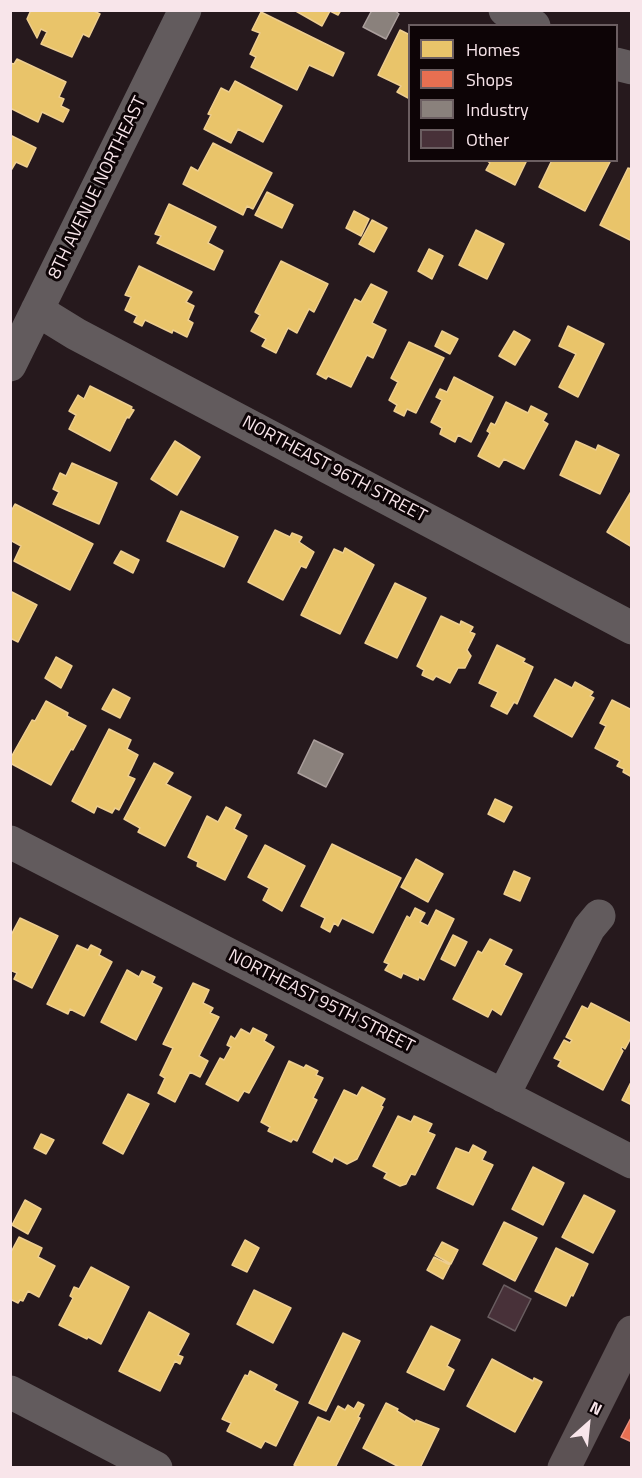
<!DOCTYPE html>
<style>
body{margin:0}
#map{position:relative;width:642px;height:1478px;overflow:hidden;background:#26191d;font-family:"Titillium Web",sans-serif}
canvas{display:block}
.frame{position:absolute;inset:0;border:12px solid #f8e5ea;pointer-events:none}
.legend{position:absolute;left:408px;top:24px;width:210px;height:138px;box-sizing:border-box;background:#0d0406;border:2px solid #6b5e61;margin:0;padding:8px 10px;list-style:none;font-size:18px;color:#f8e5ea}
.legend li{display:flex;align-items:center;gap:12px;height:30px}
.legend b{width:30px;border:2px solid #6b5e61}
.north{position:absolute;left:558px;top:1394px;width:60px;height:60px;-webkit-text-stroke:4px #0d0406;paint-order:stroke;rotate:27deg;font-size:16px;font-weight:700;line-height:24px;text-align:center;color:#f8e5ea}
.north::after{content:'';display:block;margin:auto;width:21px;height:27px;background:#f8e5ea;clip-path:polygon(50% 0,100% 100%,50% 72%,0 100%)}
</style>
<div id="map">
<canvas width="642" height="1478"></canvas>
<div class="frame"></div>
<ul class="legend">
<li><b style="height:16px;background:#e9c46a"></b>Homes</li>
<li><b style="height:16px;background:#e76f51"></b>Shops</li>
<li><b style="height:16px;background:#8a817c"></b>Industry</li>
<li><b style="height:16px;background:#483139"></b>Other</li>
</ul>
<div class="north">N</div>
</div>
<script>
const ctx = document.querySelector('canvas').getContext('2d');
ctx.lineJoin = 'round';
function fill(path, color) { ctx.fillStyle = color; ctx.fill(path, 'evenodd'); }
const poly = rows => new Path2D(rows.map(r => 'M' + r).join(''));
function trace(path, color, width, dash) { ctx.strokeStyle = color; ctx.lineWidth = width; ctx.lineCap = dash ? 'butt' : 'round'; ctx.setLineDash(dash || []); ctx.stroke(path); }
function label(font, color, halo, rows, align = 'center') {
  ctx.font = font + ' "Titillium Web",sans-serif'; ctx.lineWidth = 6; ctx.setLineDash([]); ctx.textBaseline = 'middle'; ctx.strokeStyle = halo; ctx.fillStyle = color; for (const [text, x, y, turn = 0] of rows) {
    ctx.save(); ctx.translate(x, y); ctx.rotate((+turn || 0) * Math.PI / 180); ctx.textAlign = isNaN(turn) ? turn : align; if (halo) ctx.strokeText(text, 0, 0); ctx.fillText(text, 0, 0); ctx.restore();
  }
}
const homes = poly([
 [31,10,92,10,100,14,89,37,83,34,72,57,41,44,47,32,41,29,37,38,27,19,31,10],
 [294,10,341,10,338,15,330,11,322,26,294,10],
 [261,12,344,53,333,76,309,65,297,90,251,67,256,57,250,54,260,33,252,30,261,12],
 [400,30,410,35,410,99,397,92,401,86,378,75,400,30],
 [17,59,66,82,59,97,64,99,61,106,69,110,63,122,42,112,38,122,10,108,10,63,14,64,17,59],
 [235,81,282,106,263,142,238,129,231,143,204,129,211,115,208,114,221,88,229,92,235,81],
 [10,135,36,148,27,167,16,162,10,172,10,135],
 [213,143,272,173,253,209,247,206,243,215,183,184,191,167,198,171,213,143],
 [486,160,527,160,515,185,486,170,490,163,486,160],
 [552,160,611,160,585,211,539,187,552,160],
 [628,168,632,169,632,241,600,225,628,168],
 [267,192,293,205,282,228,255,215,267,192],
 [169,204,216,227,208,243,223,251,214,270,157,243,161,236,155,234,169,204],
 [354,211,369,219,361,236,346,228,354,211],
 [372,220,387,228,374,252,359,244,372,220],
 [476,230,504,244,487,279,459,265,476,230],
 [429,249,443,256,432,279,418,271,429,249],
 [281,261,328,284,314,312,309,309,297,333,288,328,276,353,262,346,266,339,251,331,260,315,255,312,281,261],
 [139,266,192,292,186,302,194,306,188,320,193,323,187,337,173,330,172,333,145,320,142,326,134,322,137,316,125,310,131,297,125,295,139,266],
 [371,284,387,292,372,323,386,330,373,358,367,355,351,387,328,376,326,379,317,374,355,299,361,302,371,284],
 [568,326,604,344,578,397,559,387,576,354,559,346,568,326],
 [442,331,458,339,450,354,435,346,442,331],
 [514,331,530,340,515,365,499,356,514,331],
 [409,342,444,358,416,413,407,409,404,416,394,411,397,405,389,400,398,382,391,378,409,342],
 [454,377,493,397,471,442,458,435,455,442,440,434,442,428,431,422,442,400,436,397,440,389,447,392,454,377],
 [90,386,132,407,131,409,134,410,129,418,127,417,110,451,69,429,76,415,69,411,78,395,84,399,90,386],
 [506,402,528,413,531,406,547,414,543,421,548,424,524,469,504,459,499,467,478,456,490,433,487,431,491,423,495,425,506,402],
 [175,441,200,457,177,495,151,479,175,441],
 [576,441,596,450,598,445,619,455,600,494,560,475,576,441],
 [72,463,117,483,99,524,53,504,59,492,53,489,60,473,66,476,72,463],
 [632,490,632,547,607,532,632,490],
 [15,504,93,544,70,590,14,561,21,546,10,540,10,513,15,504],
 [181,511,238,537,224,567,167,541,181,511],
 [275,530,290,537,292,533,302,537,299,542,314,552,306,568,301,566,283,600,248,582,275,530],
 [345,548,374,565,340,634,301,615,334,549,343,553,345,548],
 [121,551,139,560,133,573,114,563,121,551],
 [395,583,426,598,397,658,365,643,395,583],
 [10,591,37,605,18,642,10,638,10,591],
 [441,616,460,625,461,621,473,627,470,632,475,634,467,650,471,656,465,668,458,668,450,683,436,676,433,680,422,675,424,670,417,666,441,616],
 [497,645,525,659,523,662,533,667,517,704,514,702,507,714,491,706,498,692,479,683,497,645],
 [56,657,72,666,61,688,45,678,56,657],
 [555,679,572,688,575,682,593,692,590,696,594,698,572,737,534,716,555,679],
 [113,689,130,698,120,718,102,709,113,689],
 [612,700,632,710,632,777,623,772,624,769,617,766,620,761,595,748,606,726,600,723,612,700],
 [46,701,68,713,67,716,86,726,73,750,71,749,51,785,10,763,10,759,32,720,35,721,46,701],
 [109,729,131,740,127,749,138,755,128,776,135,779,119,810,115,808,112,813,97,806,94,813,72,801,109,729],
 [154,763,173,773,166,784,191,797,165,846,138,832,140,828,124,819,154,763],
 [495,799,512,807,504,822,488,814,495,799],
 [226,807,241,815,234,829,247,836,225,880,197,866,198,862,188,857,207,816,218,822,226,807],
 [332,844,401,878,373,933,342,918,338,926,334,923,330,932,321,927,325,918,301,906,332,844],
 [265,845,305,866,282,911,263,900,269,888,248,877,265,845],
 [416,859,443,874,428,902,401,887,416,859],
 [514,871,530,878,520,901,504,894,514,871],
 [415,908,425,913,420,922,428,926,436,910,454,919,424,980,419,977,418,980,403,973,401,978,385,970,389,964,384,962,407,916,410,918,415,908],
 [20,918,58,936,32,988,14,979,17,973,10,970,10,937,20,918],
 [453,935,467,942,455,966,441,959,453,935],
 [490,939,512,950,504,965,522,974,501,1015,492,1009,488,1017,453,999,478,951,482,953,490,939],
 [77,945,88,950,91,945,101,950,99,955,112,962,84,1016,70,1009,68,1014,47,1004,77,945],
 [127,970,139,977,142,971,155,977,152,983,162,988,136,1040,101,1022,127,970],
 [193,983,209,990,203,1003,213,1008,210,1013,219,1017,199,1056,208,1061,200,1077,190,1072,175,1102,158,1093,165,1078,160,1075,173,1048,163,1044,193,983],
 [591,1003,632,1024,632,1036,625,1049,622,1047,621,1049,623,1051,603,1090,558,1066,561,1061,554,1058,564,1040,570,1043,572,1040,566,1037,582,1006,588,1009,591,1003],
 [253,1028,267,1035,264,1041,274,1047,249,1093,244,1091,238,1101,206,1084,220,1058,224,1060,231,1047,227,1045,231,1036,235,1039,241,1029,250,1034,253,1028],
 [289,1061,304,1068,306,1065,318,1071,316,1075,323,1078,313,1098,317,1100,297,1141,293,1139,291,1142,268,1131,270,1127,261,1122,289,1061],
 [632,1080,632,1105,622,1100,632,1080],
 [362,1087,385,1099,381,1106,383,1107,357,1159,347,1164,334,1157,332,1162,313,1152,344,1090,357,1096,362,1087],
 [128,1094,149,1104,123,1154,103,1143,128,1094],
 [398,1116,411,1122,414,1116,432,1124,428,1132,435,1135,415,1175,411,1174,406,1184,400,1186,384,1178,387,1173,373,1166,398,1116],
 [41,1134,54,1140,46,1154,34,1148,41,1134],
 [473,1145,486,1152,482,1160,493,1165,473,1205,437,1188,456,1148,469,1153,473,1145],
 [533,1167,564,1183,543,1225,512,1209,533,1167],
 [584,1195,615,1211,593,1253,562,1237,584,1195],
 [25,1200,41,1209,28,1234,12,1225,25,1200],
 [504,1222,537,1238,515,1281,483,1264,504,1222],
 [19,1237,42,1248,38,1257,55,1266,39,1297,28,1291,23,1301,20,1300,18,1303,10,1299,10,1254,19,1237],
 [245,1240,259,1248,247,1272,232,1265,245,1240],
 [442,1242,458,1250,451,1264,435,1255,442,1242],
 [556,1248,588,1264,573,1296,571,1295,566,1306,535,1291,556,1248],
 [434,1257,450,1265,443,1279,427,1270,434,1257],
 [91,1267,129,1287,101,1344,88,1337,87,1339,59,1325,73,1298,70,1296,74,1287,79,1289,91,1267],
 [254,1290,291,1308,273,1343,237,1324,254,1290],
 [149,1312,189,1334,178,1355,183,1357,180,1364,175,1361,160,1391,119,1371,149,1312],
 [431,1326,460,1340,447,1366,454,1370,444,1390,407,1372,431,1326],
 [343,1333,360,1341,326,1411,309,1403,343,1333],
 [492,1359,533,1381,534,1378,542,1382,515,1432,467,1406,492,1359],
 [250,1371,277,1385,274,1390,298,1402,276,1446,265,1441,261,1448,227,1431,231,1423,222,1419,245,1375,248,1376,250,1371],
 [358,1402,364,1405,358,1417,360,1418,335,1468,299,1468,294,1465,318,1417,330,1422,338,1406,345,1410,348,1405,354,1409,358,1402],
 [386,1403,398,1409,397,1411,415,1422,416,1420,439,1429,420,1468,401,1468,363,1448,386,1403]
]);
fill(homes, '#e9c46a');
trace(homes, '#eece90', 1.5);
const shops = poly([
 [632,1416,632,1442,621,1437,632,1416]
]);
fill(shops, '#e76f51');
trace(shops, '#ec927f', 1.5);
const industry = poly([
 [372,10,394,10,399,14,386,39,363,27,372,10],
 [314,740,343,754,326,787,298,773,314,740]
]);
fill(industry, '#8a817c');
trace(industry, '#ab9f9d', 1.5);
const building = poly([
 [504,1285,531,1299,515,1331,488,1317,504,1285]
]);
fill(building, '#483139');
trace(building, '#695d60', 1.5);
trace(poly([
 [505,10,534,26],
 [616,64,632,68],
 [37,310,76,334,632,628],
 [10,365,185,10],
 [10,842,632,1162],
 [503,1096,589,928,599,916],
 [10,1392,156,1468]
]), '#625b5d', 33);
trace(poly([
 [564,1468,632,1332]
]), '#5c5254', 33);
label('18px', '#f8e5ea', '#0d0406', [
 ["8TH AVENUE NORTHEAST",98,188,-64],
 ["NORTHEAST 96TH STREET",334,470,28],
 ["NORTHEAST 95TH STREET",321,1002,27]
]);
</script>
